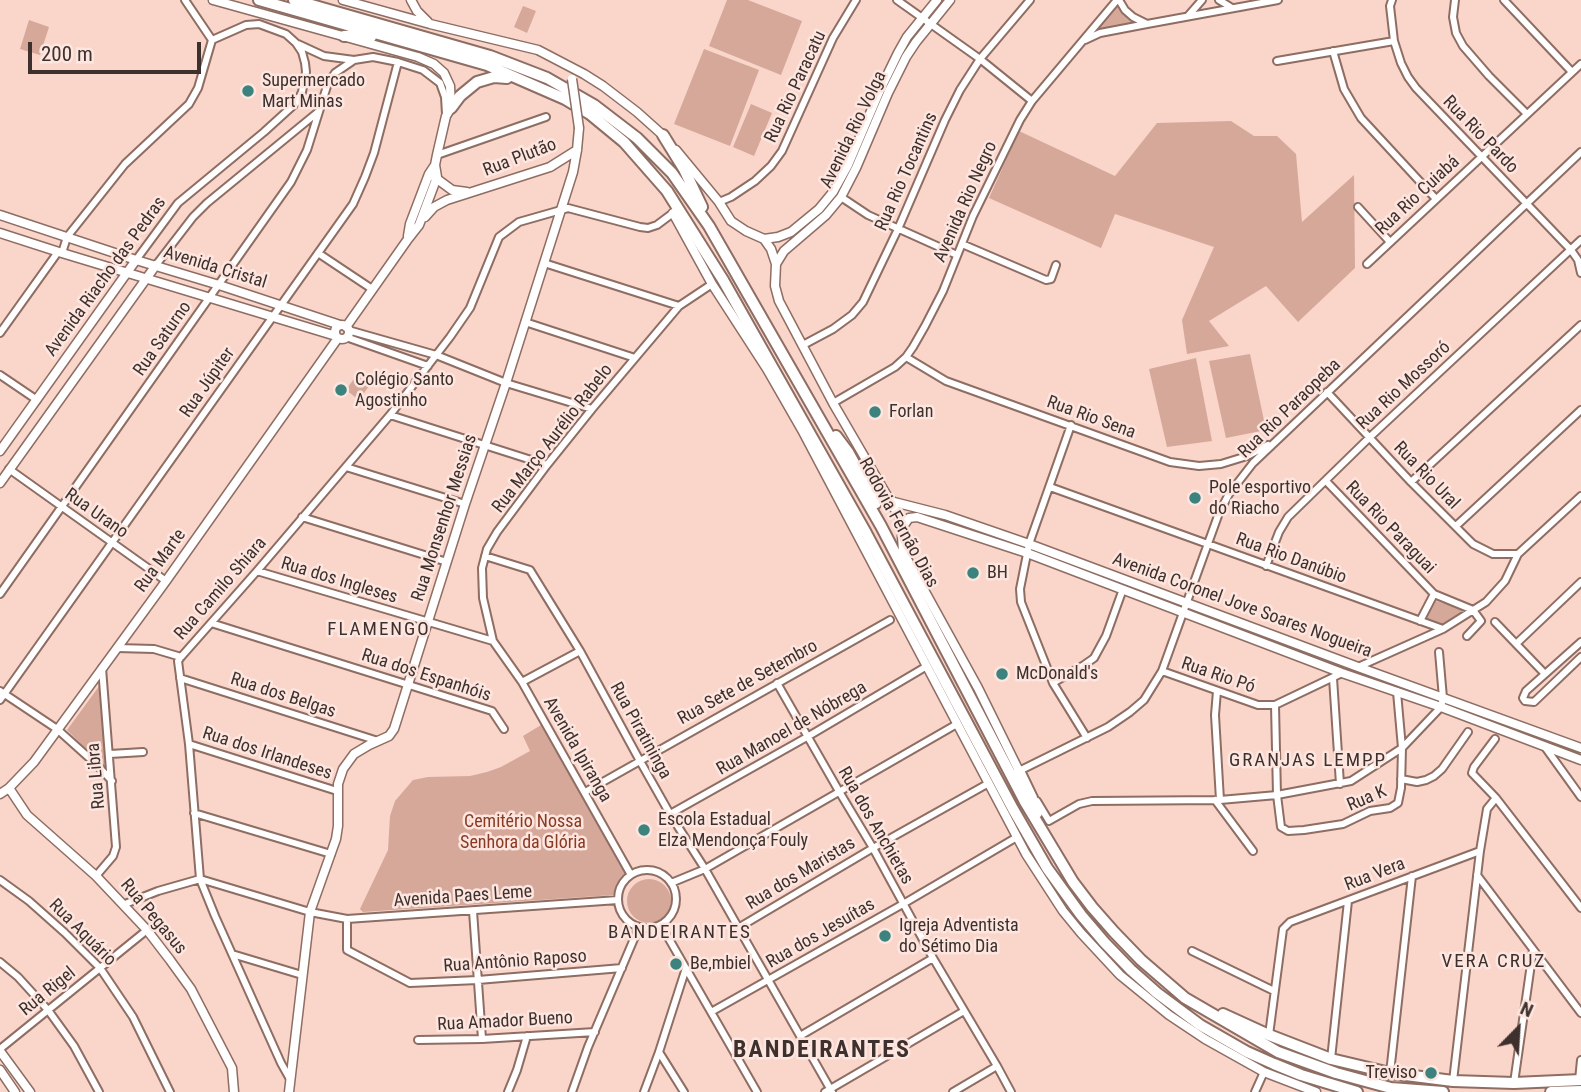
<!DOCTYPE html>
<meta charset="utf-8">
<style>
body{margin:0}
#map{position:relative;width:1581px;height:1092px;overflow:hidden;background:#fad5ca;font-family:"Roboto Condensed",sans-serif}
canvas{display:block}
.north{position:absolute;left:1483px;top:994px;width:70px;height:70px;-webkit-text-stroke:5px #fde6df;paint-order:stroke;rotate:24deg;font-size:19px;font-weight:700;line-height:28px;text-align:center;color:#3e302c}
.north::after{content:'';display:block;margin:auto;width:24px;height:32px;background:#3e302c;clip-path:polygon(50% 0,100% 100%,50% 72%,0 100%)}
.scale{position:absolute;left:28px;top:42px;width:173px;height:32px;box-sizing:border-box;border:4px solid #3e302c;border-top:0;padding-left:9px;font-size:21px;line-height:24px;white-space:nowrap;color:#3e302c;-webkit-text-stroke:5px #fde6df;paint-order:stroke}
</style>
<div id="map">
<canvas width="1581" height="1092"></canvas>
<div class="north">N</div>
<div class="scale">200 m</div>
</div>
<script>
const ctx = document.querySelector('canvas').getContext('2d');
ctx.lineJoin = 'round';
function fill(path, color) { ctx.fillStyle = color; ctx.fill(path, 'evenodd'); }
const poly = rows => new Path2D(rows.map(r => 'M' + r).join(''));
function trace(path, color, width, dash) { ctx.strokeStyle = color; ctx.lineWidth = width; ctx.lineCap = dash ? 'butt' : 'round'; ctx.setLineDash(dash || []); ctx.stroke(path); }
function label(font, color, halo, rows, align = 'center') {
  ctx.font = font + ' "Roboto Condensed",sans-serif'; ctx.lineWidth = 5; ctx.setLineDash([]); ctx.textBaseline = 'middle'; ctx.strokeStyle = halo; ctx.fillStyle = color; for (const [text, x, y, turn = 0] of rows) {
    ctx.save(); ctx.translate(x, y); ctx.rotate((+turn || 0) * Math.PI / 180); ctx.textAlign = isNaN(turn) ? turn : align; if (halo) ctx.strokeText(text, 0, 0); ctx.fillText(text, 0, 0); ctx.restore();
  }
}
fill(poly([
 [727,0,748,0,802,21,781,75,709,46],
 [1116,5,1135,22,1090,35],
 [523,6,536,11,527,33,514,27],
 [29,20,49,27,40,55,20,49],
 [704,49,759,70,730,146,674,124],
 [751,104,772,113,754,156,733,147],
 [1231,121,1254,136,1277,136,1296,154,1302,222,1354,175,1355,268,1298,322,1266,286,1209,321,1229,346,1187,354,1182,320,1214,247,1115,214,1101,248,989,198,1019,131,1115,176,1157,123],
 [1250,354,1266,430,1226,438,1209,361],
 [1196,358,1212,441,1167,447,1149,369],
 [360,370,374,379,359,400,346,390],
 [1436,601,1445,604,1465,610,1442,626,1425,619],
 [100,685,107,770,67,730],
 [541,725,626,875,613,895,363,912,360,909,388,850,390,816,395,801,413,780,428,777,470,776,487,772,501,767,530,751,523,736],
 '627 901a22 22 0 1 1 44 0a22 22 0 1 1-44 0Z'
]), '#d6a89a');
const street = poly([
 [897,0,980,59,1032,101],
 [1119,0,1125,10,1133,17,1145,23],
 [1219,0,1232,8],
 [1392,0,1390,6,1394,41,1401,63,1408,77,1416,88,1571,250,1578,260,1581,273],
 [1455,0,1453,17,1456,33,1463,46,1489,76,1527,114],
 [1504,0,1572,72],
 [1188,16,1202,0],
 [1085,40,1100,33,1147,24,1278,0],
 [298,44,324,56,354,60],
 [1333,51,1344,89,1361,118,1436,199],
 [1277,61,1394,41],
 [437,155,546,117],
 [841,197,868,215,957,255],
 [719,202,731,197,755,181,771,166,782,151,833,38,856,0],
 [1358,207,1390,242],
 [962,244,1046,280,1051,279,1056,265],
 [62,253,67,237,125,164,189,104,198,88,212,40,185,0],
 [318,253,372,289],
 [136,260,178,203,264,132,297,102,302,92,306,72,305,63,302,52,296,43,286,34,259,24,246,25,212,40],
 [544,263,679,306],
 [1367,264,1581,64],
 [156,265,193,217,207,203,318,112],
 [525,322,635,358],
 [348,330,436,355,506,383,592,409],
 [0,333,58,252],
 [346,337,428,366],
 [803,345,833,329,852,315,863,302,898,229,945,120,960,90,980,59,1030,0],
 [906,357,946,381,1170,462,1199,466,1221,464,1247,456,1268,445],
 [0,375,37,400],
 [1327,392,1411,482,1473,544,1493,554,1518,554],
 [833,403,895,367,906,357,913,347,925,326,943,291,973,216,1020,120,1032,101,1117,0],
 [390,415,547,465],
 [1071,425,1029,544,1020,589,1021,602,1053,683,1087,738],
 [346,467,465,504],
 [9,469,166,581],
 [1326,481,1434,594,1473,610,1481,621,1467,636],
 [1411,482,1581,325],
 [1050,487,1443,629],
 [302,517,447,562],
 [1456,526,1581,410],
 [485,556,530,570,580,651,640,761,670,814,705,869,832,1092],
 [1266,566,1279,532,1288,517,1370,437,1581,240],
 [257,571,493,641],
 [0,594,291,182,307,150,328,83,335,73,354,60,373,57,398,62,423,70,440,83,445,97,446,114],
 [1420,621,1434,594],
 [1495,622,1545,674],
 [211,623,492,711,504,729],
 [1581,642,1526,691,1523,698,1525,701,1534,702,1581,657],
 [1516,644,1581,582],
 [117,648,154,649,181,657],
 [1358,667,1443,629,1486,602,1505,581,1518,554,1581,496],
 [1162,671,1258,705,1275,705,1342,673],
 [180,678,378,741],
 [1333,678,1340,784],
 [522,682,580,651],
 [777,683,840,793,873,848,933,958,997,1066,1011,1092],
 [1053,683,1084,665,1094,658,1106,636,1123,589],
 [0,691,57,729,96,764,112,781],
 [1217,691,1215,715,1220,800],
 [0,700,353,204,365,177,374,153,398,62],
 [1275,705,1277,795,1281,827,1288,831,1304,830,1343,824,1370,811,1390,808,1398,803,1401,788,1402,748,1397,692],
 [1495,739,1474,767,1472,773,1496,798,1581,908],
 [189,744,337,791],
 [1545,747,1581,797],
 [110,754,143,752],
 [1021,774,1019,771,1108,727,1130,712,1144,700,1162,671,1219,513,1229,494,1253,463,1581,152],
 [1401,779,1417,782,1426,780,1434,776,1442,769,1468,732],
 [585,792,890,620],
 [1215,800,1253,851],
 [1037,801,1049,821,1079,804,1092,801,1220,800,1277,795,1351,781,1402,748,1441,707,1443,698,1439,652],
 [194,813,331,854],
 [670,814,807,737,927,666],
 '618 899a29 29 0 1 1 58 0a29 29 0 1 1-58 0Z',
 [631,875,522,682,493,641,483,598,482,568,487,549,497,532,547,465,592,409,679,306,712,284],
 [1477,875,1581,1013],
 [96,876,113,856,116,847,102,668],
 [0,880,29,901,65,933,100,968,133,1017,170,1092],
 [671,883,705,869,957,724],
 [125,904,158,891,200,879,310,912,347,919,618,900],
 [473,911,482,1039],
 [347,919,347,950,410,983,478,980,622,968],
 [661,925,757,1092],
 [738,928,873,848,989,783],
 [1192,951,1274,991],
 [232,954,302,975],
 [0,962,18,977,48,1010,74,1046,99,1092],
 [711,1012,903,904,1017,837],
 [1269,1035,1283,929,1290,922,1480,851],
 [800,1036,933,958],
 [418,1040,482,1039,595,1032],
 [0,1049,147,930],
 [659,1052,684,1092],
 [1331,1059,1348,901],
 [1390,1073,1412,876],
 [290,1079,281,1063,215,916,200,879,189,744,178,661,181,657,257,571,390,415,450,337,470,308,499,237,519,222,568,208,640,227,648,228,657,225,673,213],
 [1579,1080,1581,1060],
 [1453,1081,1480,851,1487,809,1496,798],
 [1514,1083,1533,950],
 [508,1092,517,1070,527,1036],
 [572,1092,588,1047,639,927],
 [644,1092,659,1052,686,968],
 [825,1092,964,1011],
 [953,1092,997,1066],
 [1255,1092,1264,1072]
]);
const secondary = poly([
 [213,0,418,57,434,64,444,73,450,86,451,108,446,116,437,155,435,165,437,177,419,225,408,239,346,327],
 [343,0,430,24,538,50,584,74,603,86,637,112,666,138],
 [411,0,417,11,428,22],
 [676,150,719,202,731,221,746,231,764,239,771,249,776,264,775,286,779,301,833,403,904,525,902,536,903,552,978,688,1019,771],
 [433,176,452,190,467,192],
 [673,213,712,284,767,369,802,430,1026,854,1063,911,1081,933,1120,975,1169,1015,1205,1039,1264,1072,1316,1092],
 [0,215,136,260,219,285,340,325],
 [425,217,434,207,447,200,550,167,577,150],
 [0,233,62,253,336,336],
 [408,236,410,224,429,174,435,165],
 [764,239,778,237,791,232,819,209,833,192,848,165,880,90,898,53,907,37,937,0],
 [776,264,784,251,826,215,841,197,856,168,888,93,906,57,916,42,950,0],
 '335 332a7 7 0 1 1 14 0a7 7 0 1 1-14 0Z',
 [0,451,136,260],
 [0,483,156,265],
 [890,501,945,515,1029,544,1358,667,1581,748],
 [904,525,909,518,917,517,1027,553,1342,673,1441,707,1581,760],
 [9,788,27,815,96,876,147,930,170,960,191,989,232,1068,234,1092],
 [0,794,9,788,34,762,166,581,338,338],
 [0,1051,30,1092],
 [0,1070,15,1092],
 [289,1092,310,912,336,839,338,826,338,784,343,769,354,754,369,745,389,736,394,729,465,504,506,383,573,172,577,150,579,128]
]);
const highway = poly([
 [259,0,487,65,565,99,590,114,624,142,667,191,723,280,866,533,1013,809,1047,868,1081,915,1104,942,1131,970,1157,993,1200,1025,1247,1052,1274,1064,1301,1075,1357,1092],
 [294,0,490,56,547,78,594,105,637,138,672,173,709,226,881,526,1025,802,1073,882,1092,907,1114,932,1141,960,1185,998,1278,1052,1336,1073,1391,1088,1443,1092],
 [344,36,363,35,371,37],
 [451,108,460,96,477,82,494,77,507,78],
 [663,135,684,169,702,207],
 [836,436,848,452,876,503],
 [870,492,890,501],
 [1019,771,1032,798,1037,813],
 [1223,1014,1269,1035,1331,1059,1390,1073,1453,1081,1514,1083,1581,1080],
 [1551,1092,1581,1091]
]);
trace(street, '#8e6d63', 10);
trace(secondary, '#8e6d63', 11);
trace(highway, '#8e6d63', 14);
trace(street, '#fff', 6);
trace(secondary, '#fff', 8);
trace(highway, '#fff', 10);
const secondaryBridge = poly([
 [572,79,579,128]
]);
trace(secondaryBridge, '#8e6d63', 11, []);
trace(secondaryBridge, '#fff', 8);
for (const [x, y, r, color] of [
 [248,91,7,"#3c837d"],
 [341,390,7,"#3c837d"],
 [875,412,7,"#3c837d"],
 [1195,498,7,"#3c837d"],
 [973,573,7,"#3c837d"],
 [1002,674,7,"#3c837d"],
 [644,830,7,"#3c837d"],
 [885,936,7,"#3c837d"],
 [676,964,7,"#3c837d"],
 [1431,1073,7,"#3c837d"]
]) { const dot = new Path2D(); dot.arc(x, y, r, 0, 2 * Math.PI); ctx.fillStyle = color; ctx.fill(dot); trace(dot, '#fde6df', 2.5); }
label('18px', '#3e302c', '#fde6df', [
 ["Supermercado",262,81],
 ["Mart Minas",262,102],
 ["Colégio Santo",355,380],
 ["Agostinho",355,401],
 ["Forlan",889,412],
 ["Pole esportivo",1209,488],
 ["do Riacho",1209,509],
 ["BH",987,573],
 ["McDonald's",1016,674],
 ["Escola Estadual",658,820],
 ["Elza Mendonça Fouly",658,841],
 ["Igreja Adventista",899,926],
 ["do Sétimo Dia",899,947],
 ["Be,mbiel",690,964],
 ["Treviso",1417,1073,"right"]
], 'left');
label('18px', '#3e302c', '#fde6df', [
 ["Rua Rio Paracatu",796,87,-65],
 ["Avenida Rio Volga",854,130,-64],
 ["Rua Rio Pardo",1480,135,46],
 ["Rua Plutão",520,158,-21],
 ["Rua Rio Tocantins",907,172,-66],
 ["Rua Rio Cuiabá",1418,196,-43],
 ["Avenida Rio Negro",966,202,-66],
 ["Avenida Cristal",215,268,17],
 ["Avenida Riacho das Pedras",106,277,-54],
 ["Rua Saturno",163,339,-55],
 ["Rua Júpiter",208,383,-55],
 ["Rua Rio Mossoró",1404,386,-43],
 ["Rua Rio Paraopeba",1290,409,-44],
 ["Rua Rio Sena",1091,418,20],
 ["Rua Março Aurélio Rabelo",553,439,-52],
 ["Rua Rio Ural",1426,476,46],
 ["Rua Urano",96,514,35],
 ["Rua Monsenhor Messias",445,518,-72],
 ["Rodovia Fernão Dias",898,523,61],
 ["Rua Rio Paraguai",1390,528,46],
 ["Rua Rio Danúbio",1291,559,20],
 ["Rua Marte",161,561,-54],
 ["Rua dos Ingleses",339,581,17],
 ["Rua Camilo Shiara",221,589,-49],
 ["Avenida Coronel Jove Soares Nogueira",1242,606,20],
 ["Rua dos Espanhóis",426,676,18],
 ["Rua Rio Pó",1218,676,19],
 ["Rua Sete de Setembro",748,683,-29],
 ["Rua dos Belgas",283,696,18],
 ["Rua Manoel de Nóbrega",792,729,-30],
 ["Rua Piratininga",640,731,61],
 ["Avenida Ipiranga",577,750,60],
 ["Rua dos Irlandeses",267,754,18],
 ["Rua Libra",97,776,-95],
 ["Rua K",1367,799,-23],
 ["Rua dos Anchietas",875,826,60],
 ["Rua dos Maristas",801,874,-31],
 ["Rua Vera",1375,875,-21],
 ["Avenida Paes Leme",463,897,-4],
 ["Rua Pegasus",153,917,50],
 ["Rua Aquário",82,933,45],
 ["Rua dos Jesuítas",821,934,-30],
 ["Rua Antônio Raposo",515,962,-4],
 ["Rua Rigel",48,992,-39],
 ["Rua Amador Bueno",505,1022,-3]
]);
label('18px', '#893a23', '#fde6df', [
 ["Cemitério Nossa",523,822],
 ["Senhora da Glória",523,843]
]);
ctx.letterSpacing = '2px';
label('19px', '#3e302c', '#fde6df', [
 ["FLAMENGO",379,630],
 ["GRANJAS LEMPP",1308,761],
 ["BANDEIRANTES",680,933],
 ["VERA CRUZ",1494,962]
]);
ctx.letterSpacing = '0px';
ctx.letterSpacing = '2px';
label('bold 24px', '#3e302c', '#fde6df', [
 ["BANDEIRANTES",822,1051]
]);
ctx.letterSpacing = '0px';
</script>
